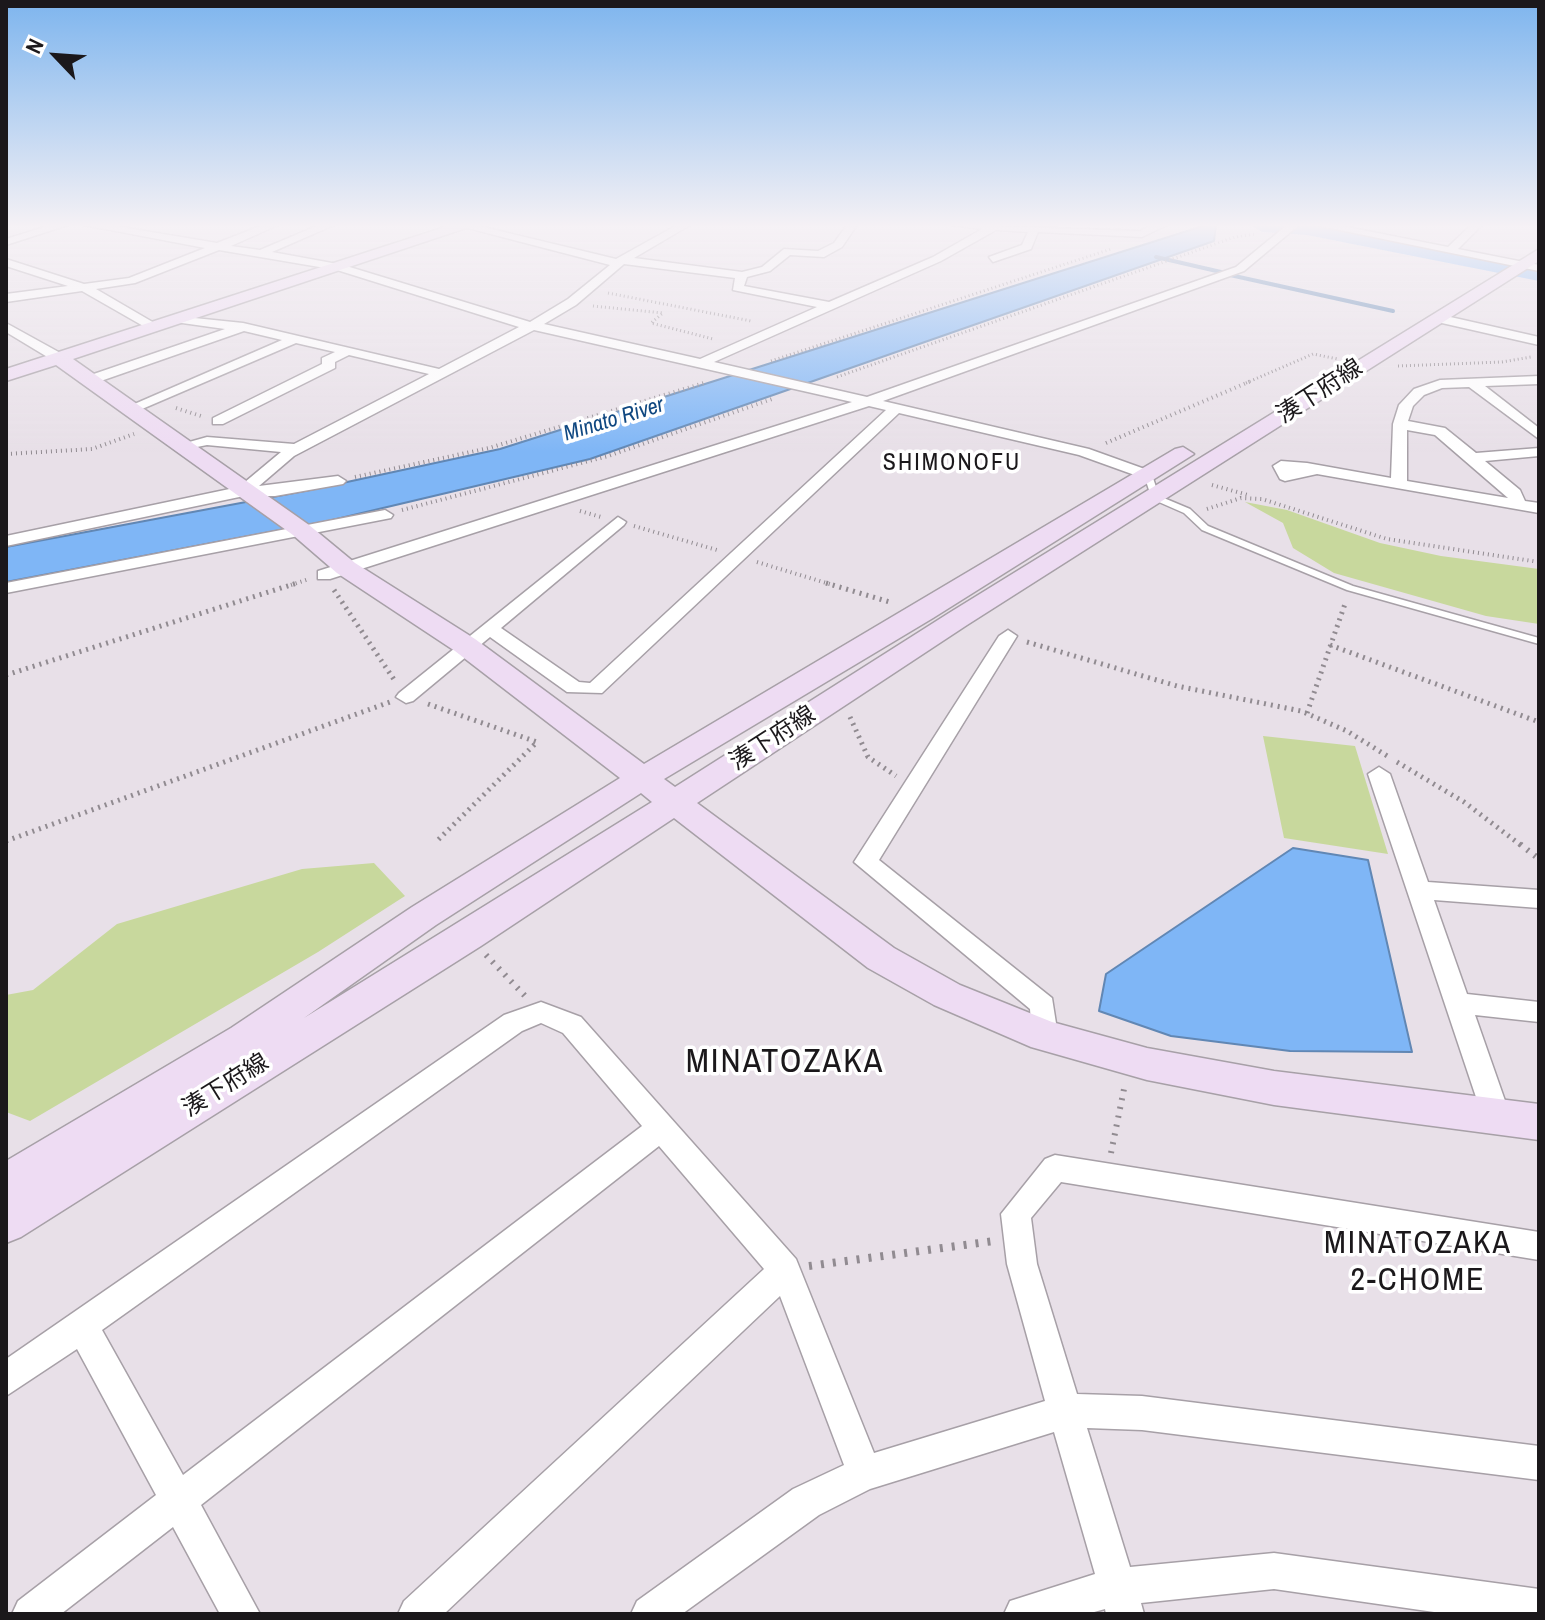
<!DOCTYPE html>
<meta charset="utf-8">
<style>
body{margin:0}
#map{position:relative;width:1545px;height:1620px;overflow:hidden;background:#e8e0e8;font-family:"Archivo Narrow",sans-serif}
canvas{display:block}
.frame{position:absolute;inset:0;border:8px solid #1b181b;pointer-events:none}
.north{position:absolute;left:16px;top:16px;width:80px;height:80px;-webkit-text-stroke:6px #fff;paint-order:stroke;rotate:295deg;font-size:22px;font-weight:700;line-height:32px;text-align:center;color:#1b181b}
.north::after{content:'';display:block;margin:auto;width:28px;height:36px;background:#1b181b;clip-path:polygon(50% 0,100% 100%,50% 72%,0 100%)}
</style>
<div id="map">
<canvas width="1545" height="1620"></canvas>
<div class="frame"></div>
<div class="north">N</div>
</div>
<script>
const ctx = document.querySelector('canvas').getContext('2d');
ctx.lineJoin = 'round';
function fill(path, color) { ctx.fillStyle = color; ctx.fill(path, 'evenodd'); }
const poly = rows => new Path2D(rows.map(r => 'M' + r).join(''));
function trace(path, color, width, dash) { ctx.strokeStyle = color; ctx.lineWidth = width; ctx.lineCap = dash ? 'butt' : 'round'; ctx.setLineDash(dash || []); ctx.stroke(path); }
function label(font, color, halo, rows, align = 'center') {
  ctx.font = font + ' "Archivo Narrow","Noto Sans JP",sans-serif'; ctx.lineWidth = 7; ctx.setLineDash([]); ctx.textBaseline = 'middle'; ctx.strokeStyle = halo; ctx.fillStyle = color; for (const [text, x, y, turn = 0] of rows) {
    ctx.save(); ctx.translate(x, y); ctx.rotate((+turn || 0) * Math.PI / 180); ctx.textAlign = isNaN(turn) ? turn : align; if (halo) ctx.strokeText(text, 0, 0); ctx.fillText(text, 0, 0); ctx.restore();
  }
}
fill(poly([
 [1245,502,1287,510,1380,543,1441,556,1539,569,1539,624,1486,616,1334,573,1293,548,1283,523],
 [1263,736,1355,746,1388,854,1284,838],
 [374,863,405,896,318,952,30,1121,6,1112,6,995,33,990,117,924,302,869]
]), '#c8d89d');
const water = poly([
 [1206,225,1216,225,1214,241,590,459,328,521,6,582,6,547,310,490,500,449,1206,225],
 [1293,848,1368,860,1412,1052,1290,1051,1171,1036,1099,1011,1106,974,1293,848]
]);
fill(water, '#7fb6f6');
trace(water, '#6187b4', 2);
trace(poly([
 [1156,257,1221,272],
 [1230,275,1393,311]
]), '#6187b4', 4);
fill(poly([
 [1251,225,1326,225,1539,267,1539,281,1307,235,1262,232,1251,225]
]), '#7fb6f6');
const lane = poly([
 [1145,473,1152,475,1159,496,1190,509,1208,526,1353,586,1539,638,1539,644,1347,590,1202,530,1184,513,1152,499,1144,475,1145,473]
]);
const street = poly([
 [51,225,68,225,6,245,6,239,51,225],
 [84,225,109,225,217,243,263,225,278,225,231,246,260,250,319,225,334,225,272,252,343,265,530,322,568,299,610,265,456,225,475,225,616,259,677,225,690,225,634,258,742,272,762,267,784,249,818,251,834,243,847,225,857,225,842,247,824,257,790,255,770,271,747,277,744,286,829,302,933,257,982,229,952,225,1140,231,1153,225,1167,225,1142,237,1038,232,1031,249,993,262,989,257,1022,245,1028,232,996,230,941,261,714,362,867,397,1236,267,1287,225,1299,225,1244,271,883,401,1089,449,1153,472,1153,478,1143,478,1079,455,899,413,602,693,567,692,490,637,413,701,406,703,396,697,399,693,618,517,626,522,624,525,501,628,579,682,590,683,886,410,869,406,330,579,318,579,318,571,852,402,534,330,294,456,259,486,338,476,346,481,343,484,275,496,244,496,6,546,6,536,239,487,281,452,207,445,182,450,175,446,207,437,294,444,429,374,349,355,335,362,335,368,223,424,213,424,213,418,322,364,322,358,335,352,296,343,135,412,123,409,282,340,244,331,95,383,85,383,85,377,225,329,175,322,175,316,243,323,439,369,519,327,337,270,219,250,135,283,96,289,156,324,156,330,152,331,82,291,6,302,6,294,68,286,6,266,6,259,84,284,129,278,205,248,84,225],
 [624,264,735,278,733,290,817,307,700,359,544,324,576,305,624,264],
 [1315,225,1337,225,1448,247,1471,225,1482,225,1458,249,1539,265,1539,271,1315,225],
 [1437,314,1539,337,1539,345,1433,321,1431,318,1437,314],
 [6,323,64,355,66,358,54,361,6,332,6,323],
 [1539,376,1539,384,1485,386,1539,428,1539,439,1469,387,1442,388,1424,395,1413,406,1408,421,1445,428,1476,453,1539,448,1539,456,1485,461,1520,490,1525,501,1539,503,1539,513,1317,474,1285,481,1280,479,1273,466,1281,461,1307,463,1391,478,1393,424,1399,405,1414,389,1440,380,1539,376],
 [1407,430,1435,435,1508,498,1407,481,1407,430],
 [385,510,393,515,391,518,6,593,6,583,385,510],
 [1008,630,1017,636,879,860,1052,998,1058,1036,1054,1044,1045,1047,1036,1044,1032,1036,1030,1009,854,862,999,636,1008,630],
 [1379,767,1390,774,1428,882,1539,890,1539,908,1434,900,1467,994,1539,1002,1539,1022,1475,1015,1510,1115,1506,1124,1496,1127,1486,1124,1482,1115,1368,774,1379,767],
 [541,1002,581,1017,796,1259,874,1453,1045,1401,1007,1264,1001,1214,1045,1159,1055,1155,1539,1232,1539,1260,1061,1182,1031,1218,1037,1264,1077,1394,1142,1396,1539,1446,1539,1480,1142,1430,1087,1428,1130,1567,1274,1553,1539,1589,1539,1614,1448,1614,1274,1589,1141,1603,1144,1614,1106,1614,1105,1609,1087,1614,1004,1614,1010,1601,1095,1574,1054,1432,870,1489,819,1515,682,1614,631,1614,637,1601,793,1489,844,1465,780,1296,444,1614,398,1614,404,1601,764,1269,659,1146,201,1505,260,1614,220,1614,173,1527,61,1614,12,1614,18,1601,156,1495,77,1349,6,1396,6,1359,504,1015,541,1002],
 [541,1023,563,1033,642,1126,183,1475,102,1330,522,1031,541,1023]
]);
const secondary = poly([
 [451,225,475,225,73,359,309,525,355,563,475,639,644,764,1175,449,1183,447,1194,454,933,618,664,779,675,787,949,613,1539,249,1539,261,967,625,697,803,894,948,960,985,1052,1022,1147,1048,1274,1071,1539,1104,1539,1140,1274,1105,1147,1080,1031,1047,934,1005,868,968,674,818,481,946,21,1237,6,1243,6,1161,231,1028,412,907,620,778,455,651,337,573,293,535,56,365,6,381,6,369,451,225],
 [641,793,652,802,304,1018,436,925,641,793]
]);
trace(lane, '#a7a0a7', 3);
trace(street, '#a7a0a7', 3);
trace(secondary, '#a7a0a7', 3);
trace(poly([
 [608,293,751,321],
 [593,306,663,313,651,323,713,339],
 [771,361,1111,249],
 [1398,366,1502,362,1531,357],
 [837,377,1235,237,1255,234],
 [1246,383,1313,354,1338,359]
]), '#918b91', 3, [1, 3]);
trace(poly([
 [176,408,204,417],
 [1106,443,1251,381],
 [6,454,92,449,134,434],
 [355,477,489,448,704,383],
 [1212,485,1248,495],
 [1207,509,1241,498,1262,499,1387,539,1539,562],
 [402,510,608,456,775,398],
 [580,511,601,517],
 [634,526,717,550],
 [757,562,833,585],
 [291,585,309,579]
]), '#918b91', 4, [1, 4]);
trace(poly([
 [826,583,893,603],
 [334,590,395,681],
 [1027,642,1177,686,1301,711,1347,731,1389,757],
 [1330,645,1539,722],
 [6,675,297,583],
 [428,704,537,742,438,840],
 [1307,713,1346,601],
 [850,717,868,757,896,776],
 [1397,762,1464,802,1522,846],
 [6,841,390,702]
]), '#918b91', 5, [2, 5]);
trace(poly([
 [1520,844,1539,859],
 [486,955,526,997],
 [1111,1153,1125,1084]
]), '#918b91', 6, [2, 7]);
trace(poly([
 [809,1266,994,1241]
]), '#918b91', 8, [3, 9]);
fill(lane, '#fff');
fill(street, '#fff');
fill(secondary, '#eedcf3');
const sky = ctx.createLinearGradient(0, 0, 0, 452);
sky.addColorStop(0, '#7eb5ee');
sky.addColorStop(0.5, '#f5f1f5');
sky.addColorStop(1, '#f5f1f500');
ctx.fillStyle = sky;
ctx.fillRect(0, 0, 1545, 452);
label('italic 22px', '#104881', '#fff', [
 ["Minato River",614,420,-17]
]);
label('24px', '#1b181b', '#fff', [
 ["湊下府線",1320,392,-33],
 ["湊下府線",773,739,-33],
 ["湊下府線",226,1086,-32]
]);
ctx.letterSpacing = '2px';
label('24px', '#1b181b', '#fff', [
 ["SHIMONOFU",952,464]
]);
ctx.letterSpacing = '0px';
ctx.letterSpacing = '2px';
label('32px', '#1b181b', '#fff', [
 ["MINATOZAKA",1418,1244],
 ["2-CHOME",1418,1281]
]);
ctx.letterSpacing = '0px';
ctx.letterSpacing = '2px';
label('34px', '#1b181b', '#fff', [
 ["MINATOZAKA",785,1063]
]);
ctx.letterSpacing = '0px';
</script>
